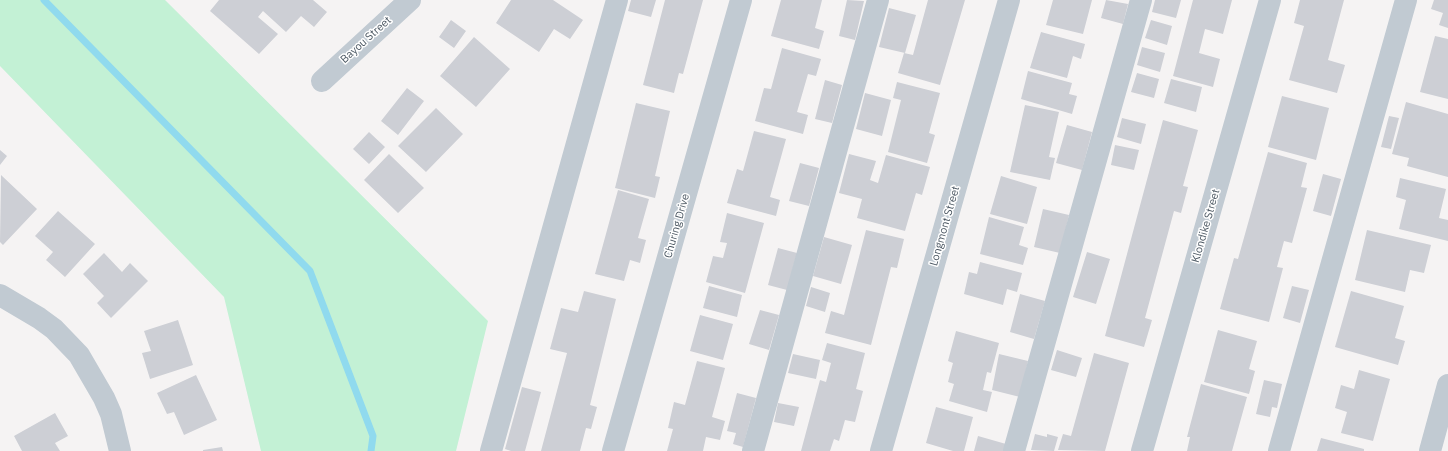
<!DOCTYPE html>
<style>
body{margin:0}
canvas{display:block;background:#f5f3f3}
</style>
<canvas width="1448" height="451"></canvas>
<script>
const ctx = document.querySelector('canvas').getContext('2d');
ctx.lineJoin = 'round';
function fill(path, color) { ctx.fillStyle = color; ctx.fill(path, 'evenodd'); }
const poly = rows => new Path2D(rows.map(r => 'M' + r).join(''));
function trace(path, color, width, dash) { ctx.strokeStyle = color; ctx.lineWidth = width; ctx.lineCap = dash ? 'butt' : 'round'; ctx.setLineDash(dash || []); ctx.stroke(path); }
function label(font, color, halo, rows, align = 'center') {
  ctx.font = font + ' "IBM Plex Sans",sans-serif'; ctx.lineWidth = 3; ctx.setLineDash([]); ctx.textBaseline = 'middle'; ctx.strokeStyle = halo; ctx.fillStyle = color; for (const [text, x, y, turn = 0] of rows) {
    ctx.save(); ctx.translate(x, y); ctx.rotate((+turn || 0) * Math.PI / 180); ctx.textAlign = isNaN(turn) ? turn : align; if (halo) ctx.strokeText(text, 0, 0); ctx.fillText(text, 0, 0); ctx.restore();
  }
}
fill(poly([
 [0,0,165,0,488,321,456,451,261,451,224,297,0,66]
]), '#c3f1d5');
trace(poly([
 [44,0,310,271,373,436,371,451]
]), '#90daee', 7);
fill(poly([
 [219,0,313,0,327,12,314,27,301,16,286,32,263,11,258,17,278,34,259,54,210,11],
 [511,0,553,0,583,20,570,39,554,29,539,52,496,23],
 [631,0,656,0,651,17,628,11],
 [665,0,703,0,683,74,679,73,674,93,643,85],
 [781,0,822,0,815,28,824,31,819,49,771,36],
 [847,0,864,1,855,40,839,36],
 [928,0,965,0,940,85,898,73,904,53,913,55],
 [1053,0,1092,0,1083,34,1046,25],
 [1106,0,1128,4,1123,24,1101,18],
 [1155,0,1181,0,1176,18,1152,12],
 [1193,0,1232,0,1223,34,1205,29,1199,53,1220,59,1213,87,1173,76],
 [1300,0,1344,0,1328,60,1345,65,1337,93,1289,80,1304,26,1294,23],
 [1434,0,1448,0,1448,28,1439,25,1443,13,1431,9],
 [889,8,916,15,905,53,879,47],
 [451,20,466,31,454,48,439,37],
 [1151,20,1172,26,1167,45,1145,38],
 [1041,32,1085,44,1081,59,1073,56,1067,78,1030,68],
 [1435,36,1448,39,1448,99,1420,92],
 [474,37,510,69,476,107,440,76],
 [1142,47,1165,53,1160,72,1137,65],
 [782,48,821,59,816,76,808,74,797,112,808,115,803,134,755,121,764,88,771,89],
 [1028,71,1072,83,1069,94,1077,96,1072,114,1021,99],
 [1137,73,1159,79,1154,98,1131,92],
 [1171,79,1202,87,1196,112,1164,103],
 [825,80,842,85,832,123,815,119],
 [897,82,940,93,929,133,935,135,927,163,888,152,901,100,893,98],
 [407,88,424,101,398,135,381,121],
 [865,93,891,100,882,136,856,129],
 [1282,96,1329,108,1316,160,1268,147],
 [1406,102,1448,114,1448,177,1407,166,1409,158,1392,154],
 [636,103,670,111,655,176,660,177,655,198,615,188],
 [1025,105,1059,112,1049,157,1055,158,1050,180,1010,172],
 [436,108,463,134,426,172,398,146],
 [1389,116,1399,118,1391,149,1381,147],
 [1122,118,1146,124,1141,144,1117,137],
 [1163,120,1198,130,1183,186,1188,187,1181,213,1174,211,1145,318,1152,320,1144,347,1105,336],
 [1067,125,1092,132,1082,170,1056,163],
 [754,131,786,139,770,197,780,200,776,216,727,203,737,169,743,171],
 [369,132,385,147,369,164,353,149],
 [1115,145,1139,150,1134,170,1111,165],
 [0,150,7,156,0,165],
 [1268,152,1307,163,1301,187,1307,188,1292,243,1284,241,1277,267,1283,268,1269,322,1220,309,1234,258,1238,259],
 [389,154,424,188,398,213,364,180],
 [849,154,876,161,870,180,878,183,886,155,930,167,922,195,916,193,905,231,857,218,862,199,839,193],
 [800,163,819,168,809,206,789,201],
 [1323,174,1341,179,1331,216,1313,211],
 [1,175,37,209,3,245,0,242],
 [1001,176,1037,187,1027,224,990,214],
 [1400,178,1446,189,1439,218,1448,220,1448,241,1399,229,1406,200,1396,197],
 [618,190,649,199,638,238,646,240,640,263,630,260,624,281,595,274],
 [1043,209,1069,215,1060,253,1034,247],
 [58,211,95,244,65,277,46,260,53,252,35,236],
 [727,213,764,223,745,293,706,282,713,256,723,258,727,243,720,242],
 [989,217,1024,227,1019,245,1028,248,1023,265,980,254],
 [866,230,904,239,897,268,891,267,871,345,825,333,831,311,844,315],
 [1367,230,1431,245,1424,273,1410,270,1405,292,1355,280],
 [824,237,852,245,841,284,813,276],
 [778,248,797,253,787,290,768,285],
 [1087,252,1110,259,1096,304,1073,297],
 [104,253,122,272,130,263,148,281,111,318,97,303,104,296,83,274],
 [980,262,1022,273,1017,292,1007,289,1003,305,964,294,969,272,977,274],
 [709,286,742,295,737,317,703,308],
 [1292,286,1309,290,1300,323,1283,318],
 [811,287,830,293,825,312,806,306],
 [584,291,616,299,590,405,597,407,591,429,586,428,580,451,541,451,567,353,550,349,561,308,578,312],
 [1351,291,1404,306,1395,338,1405,341,1398,365,1335,347],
 [1020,294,1045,301,1034,339,1010,332],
 [760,310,779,315,769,350,749,344],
 [700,315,733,324,723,360,690,351],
 [178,320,193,365,150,379,142,353,151,351,144,331],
 [1218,330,1257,341,1249,369,1255,371,1249,394,1204,382],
 [956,331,999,343,991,373,987,372,983,390,992,392,987,412,949,401,954,384,948,382,953,363,948,361],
 [827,343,865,353,856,389,863,391,855,422,845,420,839,441,834,439,830,451,801,451,820,380,826,382,831,363,822,360],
 [1057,350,1082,358,1076,377,1051,370],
 [1094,353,1129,363,1105,451,1058,450,1063,434,1071,436],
 [793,354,820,360,816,379,788,373],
 [999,354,1028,361,1020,397,992,390],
 [697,361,725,368,712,417,725,421,720,440,706,437,703,451,667,451,673,429,668,428,674,402,685,405],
 [1359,370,1390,379,1373,441,1341,433,1347,412,1335,408,1341,385,1354,389],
 [196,375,217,420,184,435,174,412,167,414,157,393],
 [1264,380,1282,384,1277,408,1272,407,1270,417,1256,414],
 [1201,384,1247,397,1232,451,1187,451,1190,437,1187,437],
 [522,387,541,392,525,451,511,451,505,449],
 [737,393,756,398,743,447,733,444,736,433,727,431],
 [778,403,799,407,794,426,774,422],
 [936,407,973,417,964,451,953,451,926,443],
 [55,413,68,436,55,443,60,451,22,451,14,436],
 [1035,434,1047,437,1047,434,1058,437,1054,451,1031,450],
 [978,436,1006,444,1004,451,974,451],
 [1321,438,1364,449,1364,451,1317,451],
 [222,447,223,451,203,451,203,450]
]), '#cdcfd5');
trace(poly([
 [322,81,410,0],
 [0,295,39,318,54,329,79,355,104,398,111,414,120,451],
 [491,451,617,0],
 [613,451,741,0],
 [753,451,878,0],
 [881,451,1009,0],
 [1014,451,1141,0],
 [1142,451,1270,0],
 [1279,451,1406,0],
 [1430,451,1448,385]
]), '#c1cad2', 22);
label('11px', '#4a5661', '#fff', [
 ["Bayou Street",366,40,-42],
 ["Churing Drive",677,226,-74],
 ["Longmont Street",945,226,-74],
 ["Klondike Street",1206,226,-74]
]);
</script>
